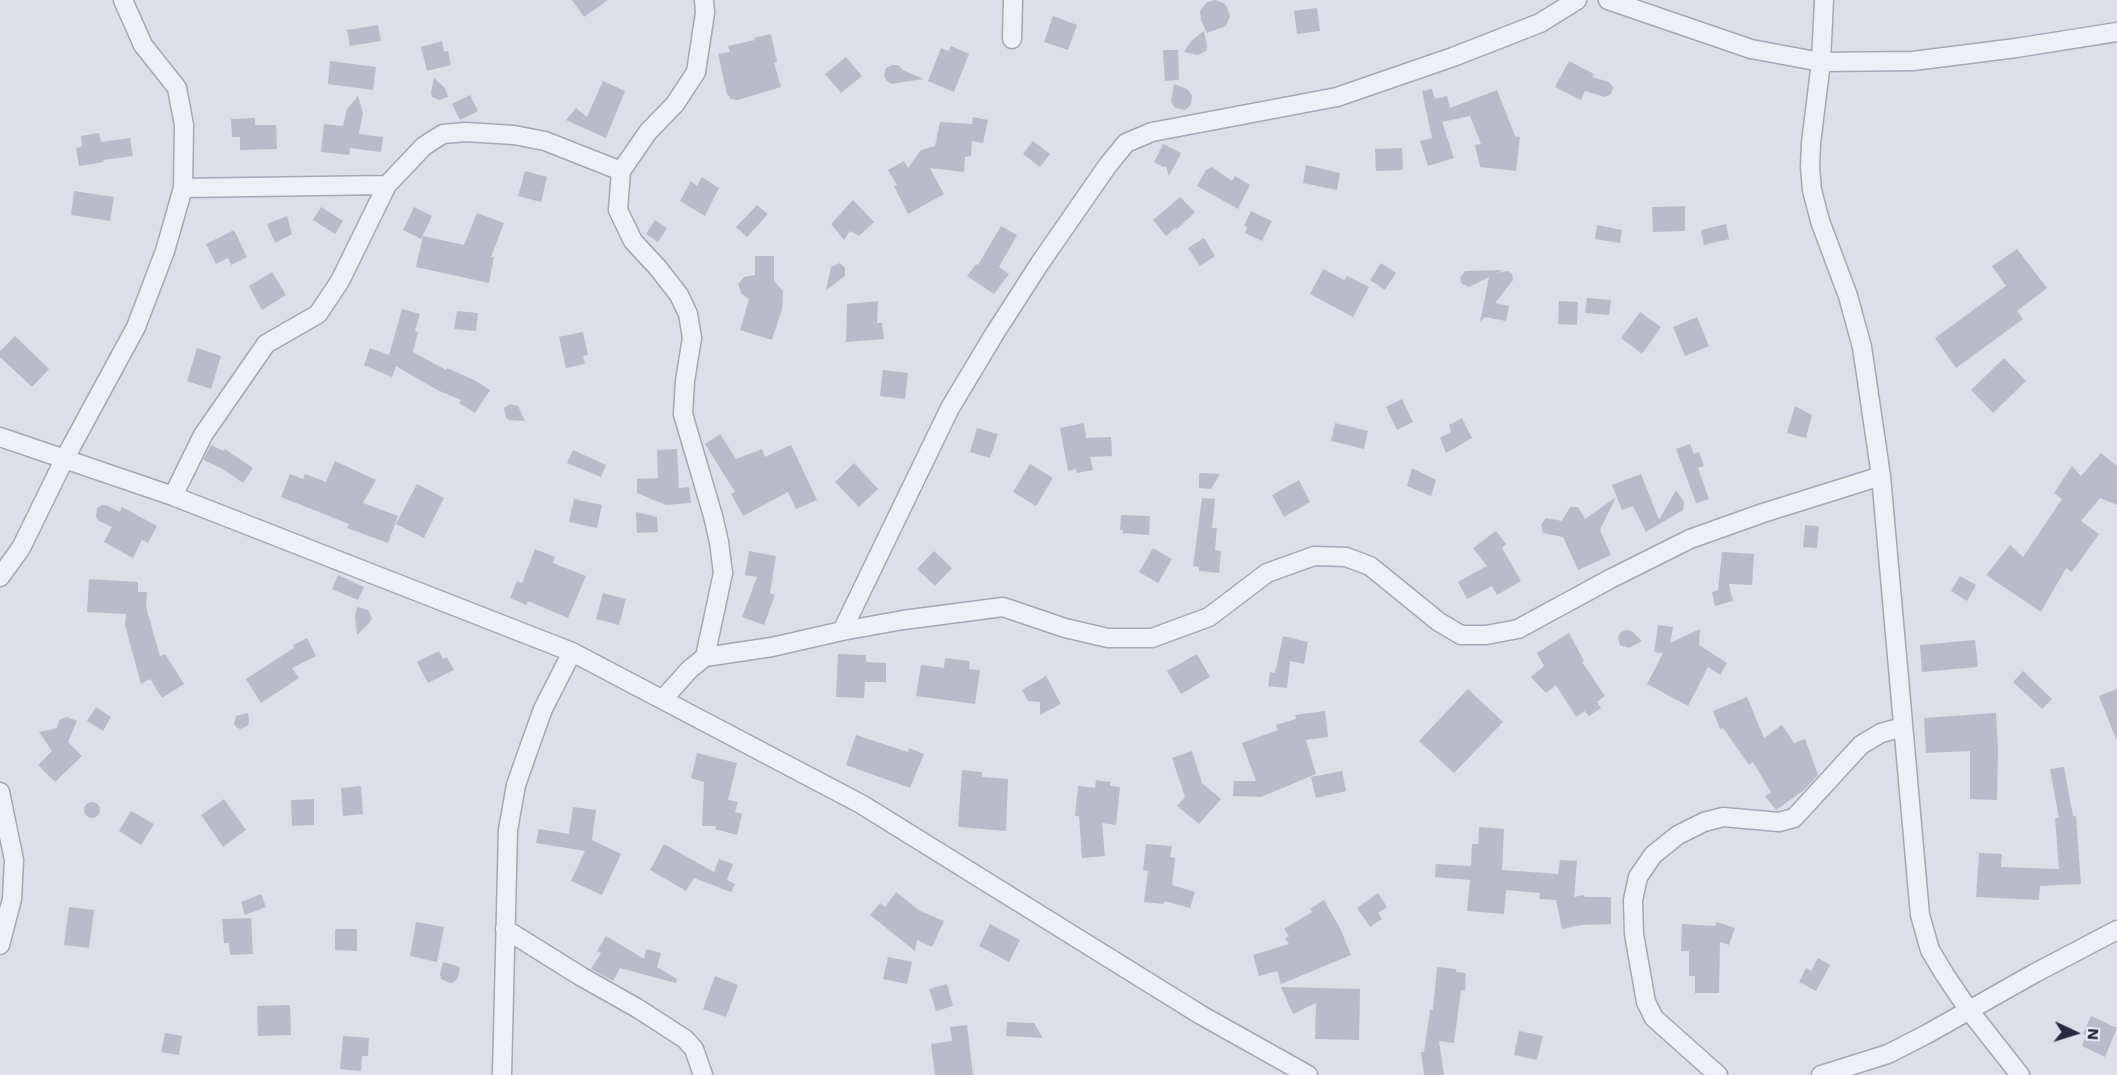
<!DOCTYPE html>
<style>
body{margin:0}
#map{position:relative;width:2117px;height:1075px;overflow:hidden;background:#dcdee8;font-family:"Work Sans",sans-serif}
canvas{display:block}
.north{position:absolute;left:2045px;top:1003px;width:60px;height:60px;-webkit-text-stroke:4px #ecedf5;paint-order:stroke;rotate:94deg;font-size:16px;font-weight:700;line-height:24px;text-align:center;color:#25283f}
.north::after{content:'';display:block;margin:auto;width:21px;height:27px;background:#25283f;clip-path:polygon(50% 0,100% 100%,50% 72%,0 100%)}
</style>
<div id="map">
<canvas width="2117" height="1075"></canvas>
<div class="north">N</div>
</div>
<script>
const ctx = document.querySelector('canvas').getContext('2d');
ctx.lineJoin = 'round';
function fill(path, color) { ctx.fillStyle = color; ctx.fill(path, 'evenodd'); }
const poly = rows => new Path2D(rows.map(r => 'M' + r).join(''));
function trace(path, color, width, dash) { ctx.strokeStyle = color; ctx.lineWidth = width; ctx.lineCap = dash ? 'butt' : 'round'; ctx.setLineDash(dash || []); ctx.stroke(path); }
fill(poly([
 [572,0,608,0,584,17],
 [1215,0,1224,3,1227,7,1230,16,1226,26,1207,33,1201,20,1200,11,1206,3],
 [1317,8,1320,31,1297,34,1294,11],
 [1053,16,1077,25,1068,50,1044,42],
 [378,25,381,41,350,46,347,30],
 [1204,31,1207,46,1206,51,1198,55,1184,52,1192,40],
 [771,34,777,62,774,63,781,87,738,100,731,99,727,94,718,54,730,52,728,46,755,40,754,38],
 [442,41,444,52,448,51,451,65,427,71,421,47],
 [951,46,969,54,954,92,928,81,941,48,949,51],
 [1163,50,1178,50,1179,80,1165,81],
 [846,57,862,76,841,93,825,74],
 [330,61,376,67,373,90,328,84],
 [1569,61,1594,74,1592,77,1609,82,1613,87,1611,94,1605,97,1585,91,1581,100,1555,87],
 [892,65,898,65,903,70,923,79,891,84,886,80,884,75,886,68],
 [434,78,445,88,448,97,439,100,432,97,431,93],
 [603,81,625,91,606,138,566,120,576,108,587,117],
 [1174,84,1187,89,1192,95,1191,105,1185,110,1175,108,1171,102],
 [1432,89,1435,99,1447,96,1450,108,1497,90,1515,136,1520,137,1516,171,1480,167,1475,145,1481,144,1470,116,1442,122,1454,158,1428,166,1420,141,1432,138,1422,91],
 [470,95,478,111,460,120,452,104],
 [358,96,363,113,359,134,383,137,381,152,350,148,349,155,321,152,324,124,343,126,347,109],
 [973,117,988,120,983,143,972,141,971,156,965,157,964,172,930,168,944,194,908,214,894,186,897,185,888,170,904,161,908,168,921,150,935,146,940,122,972,124],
 [255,118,255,125,276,125,277,149,240,150,240,137,232,137,231,119],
 [99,133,101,142,130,138,133,156,103,160,104,162,79,166,76,148,82,147,81,136],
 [1033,141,1050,154,1040,167,1023,154],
 [1163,144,1181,153,1169,176,1166,166,1163,167,1154,162],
 [1402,148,1403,170,1376,171,1375,149],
 [1306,165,1340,173,1337,190,1303,183],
 [1212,167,1232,181,1235,176,1250,185,1238,209,1197,186,1206,170],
 [525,171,547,177,541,202,518,196],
 [702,177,719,188,705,216,680,201,691,181,697,186],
 [74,191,114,197,110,221,71,215],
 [1180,197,1195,212,1176,230,1175,228,1166,236,1153,220],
 [853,200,874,222,859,236,850,231,844,240,831,224],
 [757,205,768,214,747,237,736,227],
 [1685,206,1685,231,1653,232,1652,207],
 [321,207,343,221,335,234,313,220],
 [414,207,432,216,421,239,403,230],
 [1251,211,1272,221,1262,241,1245,233,1247,227,1244,226],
 [477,213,504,223,491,257,494,257,489,283,416,267,423,236,464,245],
 [287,216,292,234,275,243,267,224],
 [655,220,667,228,658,242,646,234],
 [1726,224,1729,239,1704,245,1701,230],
 [1597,225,1622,230,1620,243,1595,239],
 [1001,226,1017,235,999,267,1009,274,994,294,967,276,976,264,978,265],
 [234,230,247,257,231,265,228,258,216,264,206,244],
 [1204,238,1215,256,1200,266,1188,248],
 [2017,249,2047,288,2017,311,2023,319,1956,368,1935,338,2006,286,1992,266],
 [755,256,774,256,774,281,783,291,782,309,772,340,740,330,749,299,741,293,738,284,744,277,755,275],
 [840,263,845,268,845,276,826,290,831,267],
 [1381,263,1396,273,1385,290,1370,280],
 [1323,269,1344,280,1347,276,1369,287,1353,317,1310,294],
 [1503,270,1496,273,1508,271,1512,274,1513,280,1495,303,1509,306,1506,321,1485,317,1480,322,1489,277,1469,287,1462,284,1460,278,1465,271],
 [272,272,286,295,262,310,249,286],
 [1587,298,1611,300,1609,315,1585,313],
 [878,301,877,323,882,323,884,339,846,342,847,304],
 [1559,301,1578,302,1577,325,1558,324],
 [402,309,420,314,415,331,418,332,413,352,446,370,447,368,474,380,490,390,475,413,459,403,461,400,437,390,396,366,392,377,364,365,370,348,389,355],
 [457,311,478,313,476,331,454,329],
 [1640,312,1661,327,1642,354,1621,338],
 [1697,317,1709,346,1685,356,1673,327],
 [583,332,588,355,583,356,585,364,566,368,559,337],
 [15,336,49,369,32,387,0,357,0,351],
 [197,348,221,356,211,389,187,381],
 [2004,358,2026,381,1993,413,1971,390],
 [883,370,908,373,905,399,880,396],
 [1402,399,1413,422,1397,430,1386,407],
 [510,404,518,406,525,421,509,420,506,418,504,408],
 [1795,406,1812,415,1806,438,1787,433],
 [1462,418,1472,438,1446,453,1440,438,1451,432,1449,425],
 [1084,423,1086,438,1111,437,1112,456,1090,457,1093,470,1077,473,1076,469,1068,471,1060,428],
 [1335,423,1368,431,1364,449,1331,441],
 [977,428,998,434,990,458,970,452],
 [720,434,736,459,762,449,765,457,791,445,817,500,796,509,788,492,743,516,731,494,735,492,705,444],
 [1690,444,1694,454,1699,452,1704,466,1698,468,1709,499,1696,503,1676,449],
 [211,445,224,451,225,449,253,468,243,483,221,468,203,460],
 [677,449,679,488,689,487,691,503,666,505,637,493,637,479,658,478,657,450],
 [573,450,606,465,601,477,567,463],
 [2101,453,2117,466,2117,505,2100,498,2081,521,2099,534,2072,572,2066,568,2041,612,1986,575,2010,545,2023,557,2062,499,2054,493,2072,466,2081,476],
 [335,461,376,480,363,503,398,516,388,543,347,528,349,524,281,497,290,474,303,479,305,474,326,482],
 [854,463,878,489,859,507,835,482],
 [1030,464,1053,478,1036,506,1013,492],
 [1412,468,1436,480,1431,496,1407,486],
 [1199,473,1220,474,1211,489,1199,488],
 [1641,474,1659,520,1676,490,1684,502,1683,510,1646,532,1633,506,1622,510,1612,485],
 [1299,480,1310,502,1284,517,1272,495],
 [417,484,444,498,424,538,396,524],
 [1616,497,1600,530,1611,555,1578,570,1563,537,1543,533,1541,525,1546,518,1562,521,1570,507,1578,507,1585,519],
 [1202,498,1215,499,1212,528,1217,528,1215,550,1221,551,1219,573,1199,571,1199,567,1193,566],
 [574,499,602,505,597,528,569,522],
 [102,505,106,505,120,512,122,507,157,526,148,543,142,540,133,558,104,542,112,527,99,521,96,517,97,508],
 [636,512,657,517,658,532,637,533],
 [1121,515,1150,516,1149,535,1123,533,1123,530,1120,530],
 [1805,525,1819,526,1817,548,1803,547],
 [1496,531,1506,544,1502,548,1521,581,1497,595,1492,586,1467,599,1458,582,1487,566,1473,548],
 [1153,548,1172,559,1158,583,1139,572],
 [535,549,555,557,553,563,586,576,568,618,528,601,526,605,510,598,517,581,522,583],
 [749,551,776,556,770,593,775,595,764,625,742,617,757,577,745,575],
 [934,551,952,568,935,586,917,569],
 [1722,552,1754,554,1752,585,1729,584,1733,601,1715,606,1712,592,1718,590],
 [338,575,364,587,358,600,332,589],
 [1960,576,1976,585,1967,601,1951,591],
 [89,579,138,582,138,592,147,592,146,607,160,656,165,654,184,684,162,698,150,679,141,684,125,625,126,614,87,612],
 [603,593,626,599,619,625,596,619],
 [357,607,368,610,372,618,370,622,357,635,355,617],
 [1658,625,1673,627,1670,643,1700,629,1699,645,1727,663,1720,675,1708,667,1688,706,1647,684,1663,653,1654,652],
 [1626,630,1632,631,1642,641,1629,648,1620,645,1618,637,1621,632],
 [1569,633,1584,661,1582,662,1605,696,1597,702,1601,708,1589,716,1585,711,1576,717,1556,685,1546,693,1531,677,1544,666,1537,653],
 [1283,636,1308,642,1304,664,1290,661,1287,688,1268,686,1270,672,1275,673],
 [307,638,316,656,292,668,299,678,261,703,246,679,294,648,293,645],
 [1975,640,1978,667,1922,672,1920,645],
 [439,651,443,659,447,657,454,670,428,683,417,662],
 [838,654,866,655,866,662,886,663,886,682,865,682,864,698,836,697],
 [1197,654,1210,677,1181,694,1167,671],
 [945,658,970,661,969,669,980,670,975,704,916,696,921,665,944,668],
 [2023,671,2052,699,2042,709,2013,682],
 [1046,676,1061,704,1040,715,1040,702,1028,701,1022,690],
 [1468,689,1503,722,1454,773,1419,741],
 [2117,689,2117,739,2116,739,2099,696],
 [1747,697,1764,738,1782,725,1794,743,1805,739,1818,775,1804,790,1776,810,1765,796,1771,792,1753,762,1749,765,1723,728,1720,729,1713,711],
 [96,707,111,717,103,731,87,721],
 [1325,711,1328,737,1306,740,1316,774,1261,797,1233,796,1234,781,1256,781,1242,743,1278,730,1276,725,1296,719,1295,715],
 [248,713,249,723,247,726,240,729,236,727,234,724,236,716],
 [1996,713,1998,749,1997,800,1970,799,1970,751,1926,753,1924,718],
 [67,717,77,721,68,742,82,756,55,782,38,765,52,751,39,732,57,728,59,720],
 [856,735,908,752,909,748,924,754,910,788,846,765],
 [1192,751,1202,783,1221,799,1199,824,1177,806,1185,797,1172,758],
 [697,753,737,763,728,800,738,802,735,812,742,814,737,835,715,829,716,826,702,826,704,782,691,778],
 [2064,767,2073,816,2076,816,2081,884,2040,886,2039,900,1976,897,1979,853,2002,854,2001,867,2059,869,2055,818,2059,818,2050,769],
 [962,770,982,772,982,777,1008,779,1006,831,958,827],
 [1342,771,1346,791,1316,798,1311,777],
 [1096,780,1110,782,1110,786,1120,787,1116,825,1102,823,1105,856,1082,858,1079,816,1075,816,1078,786,1095,788],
 [361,786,363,814,343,816,341,788],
 [224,799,246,830,223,847,201,815],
 [314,799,314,825,292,826,291,800],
 '84 810a8 8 0 1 1 16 0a8 8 0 1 1-16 0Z',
 [573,807,596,810,592,840,621,854,602,895,571,881,585,851,536,843,539,829,569,834],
 [131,811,154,824,141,845,119,831],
 [1479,827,1504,829,1502,870,1558,874,1560,860,1577,861,1574,897,1584,895,1585,897,1611,897,1611,924,1581,925,1562,929,1556,900,1539,899,1540,893,1506,890,1504,914,1467,911,1470,880,1435,877,1436,864,1471,866,1472,844,1478,844],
 [664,844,714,872,719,859,733,864,727,880,735,884,731,892,694,878,686,891,650,870],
 [1146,844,1172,846,1170,857,1175,858,1172,885,1195,892,1190,908,1164,901,1164,904,1144,902,1148,871,1143,870],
 [896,892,920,911,944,921,932,947,917,940,915,951,870,915,880,903,885,907],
 [1378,893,1387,907,1378,913,1382,919,1370,927,1357,908],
 [261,894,266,907,245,915,241,902],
 [1324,900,1340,928,1351,955,1281,984,1277,971,1259,976,1253,955,1289,944,1285,938,1289,936,1284,929,1312,912,1310,909],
 [69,907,94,910,89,948,64,945],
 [251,918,253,954,230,955,229,943,224,943,222,919],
 [416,922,444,927,437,962,410,956],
 [1717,922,1735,928,1729,945,1720,942,1719,993,1695,993,1695,976,1689,976,1689,951,1681,951,1682,924,1715,926],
 [990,924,1020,940,1009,962,979,946],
 [335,929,357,929,357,951,335,950],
 [606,936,644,959,646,949,661,953,657,967,677,979,676,983,620,968,613,981,591,969,601,953,597,951],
 [888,957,912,962,907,984,883,979],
 [1818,958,1830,965,1816,991,1799,982,1806,968,1811,971],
 [443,962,460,967,458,978,454,982,450,983,441,979,440,974],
 [1437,967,1456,969,1456,972,1466,973,1465,991,1461,990,1454,1043,1439,1041,1444,1075,1424,1075,1421,1052,1424,1052,1430,1010,1433,1010],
 [715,976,738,985,726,1017,703,1009],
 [947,984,953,1006,936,1011,929,989],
 [1281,987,1360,989,1359,1040,1315,1039,1316,1003,1293,1014],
 [290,1005,291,1035,258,1036,257,1006],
 [2091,1016,2117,1028,2105,1057,2082,1046,2086,1035,2083,1034],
 [1007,1022,1034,1023,1043,1038,1006,1036],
 [967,1025,973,1075,935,1075,931,1044,952,1041,950,1027],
 [1519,1031,1543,1036,1537,1060,1514,1055],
 [165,1033,182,1036,179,1055,161,1052],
 [343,1036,369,1038,368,1056,362,1056,361,1071,340,1069]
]), '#b9bbcb');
const street = poly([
 [704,0,705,13,696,72,675,104,648,132,621,171,618,210,633,241,658,268,679,295,688,314,692,338,685,381,683,414,713,516,719,542,723,573,705,657],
 [1608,0,1751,49,1821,62,1913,61,2016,48,2117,32],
 [1824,0,1821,62,1811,143,1810,167,1812,190,1820,221,1848,296,1862,347,1881,476,1920,915,1930,950,1945,975,1968,1009,2020,1075],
 [1012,39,1013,0],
 [183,188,387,185],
 [0,437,173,496,572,652,861,804,1201,1015,1308,1075],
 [173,496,203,435,266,344,318,314,340,281,387,185,424,146,443,134,466,132,514,135,545,141,621,171],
 [0,577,21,548,65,458,136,327,165,251,183,188,184,125,177,88,143,45,123,0],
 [842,631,903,620,1003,607,1065,628,1108,638,1152,638,1209,617,1267,573,1314,556,1346,557,1370,566,1439,622,1461,635,1486,635,1518,629,1610,579,1690,539,1763,513,1881,476],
 [663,699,690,669,705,657,772,647,842,631,950,408,995,333,1040,263,1108,165,1126,143,1152,132,1337,97,1453,57,1540,23,1577,0],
 [0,792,14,860,12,899,0,945],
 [505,929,582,977,637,1008,685,1039,694,1049,703,1075],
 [502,1075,508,830,516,785,529,748,543,709,572,652],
 [1718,1075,1654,1018,1646,1002,1634,934,1633,900,1638,877,1653,855,1678,835,1704,822,1723,817,1779,822,1794,818,1861,745,1881,733,1903,727],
 [1821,1075,1888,1054,1927,1034,2035,973,2117,930]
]);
trace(street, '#a5a7b5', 21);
trace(street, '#eff0f6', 18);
</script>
